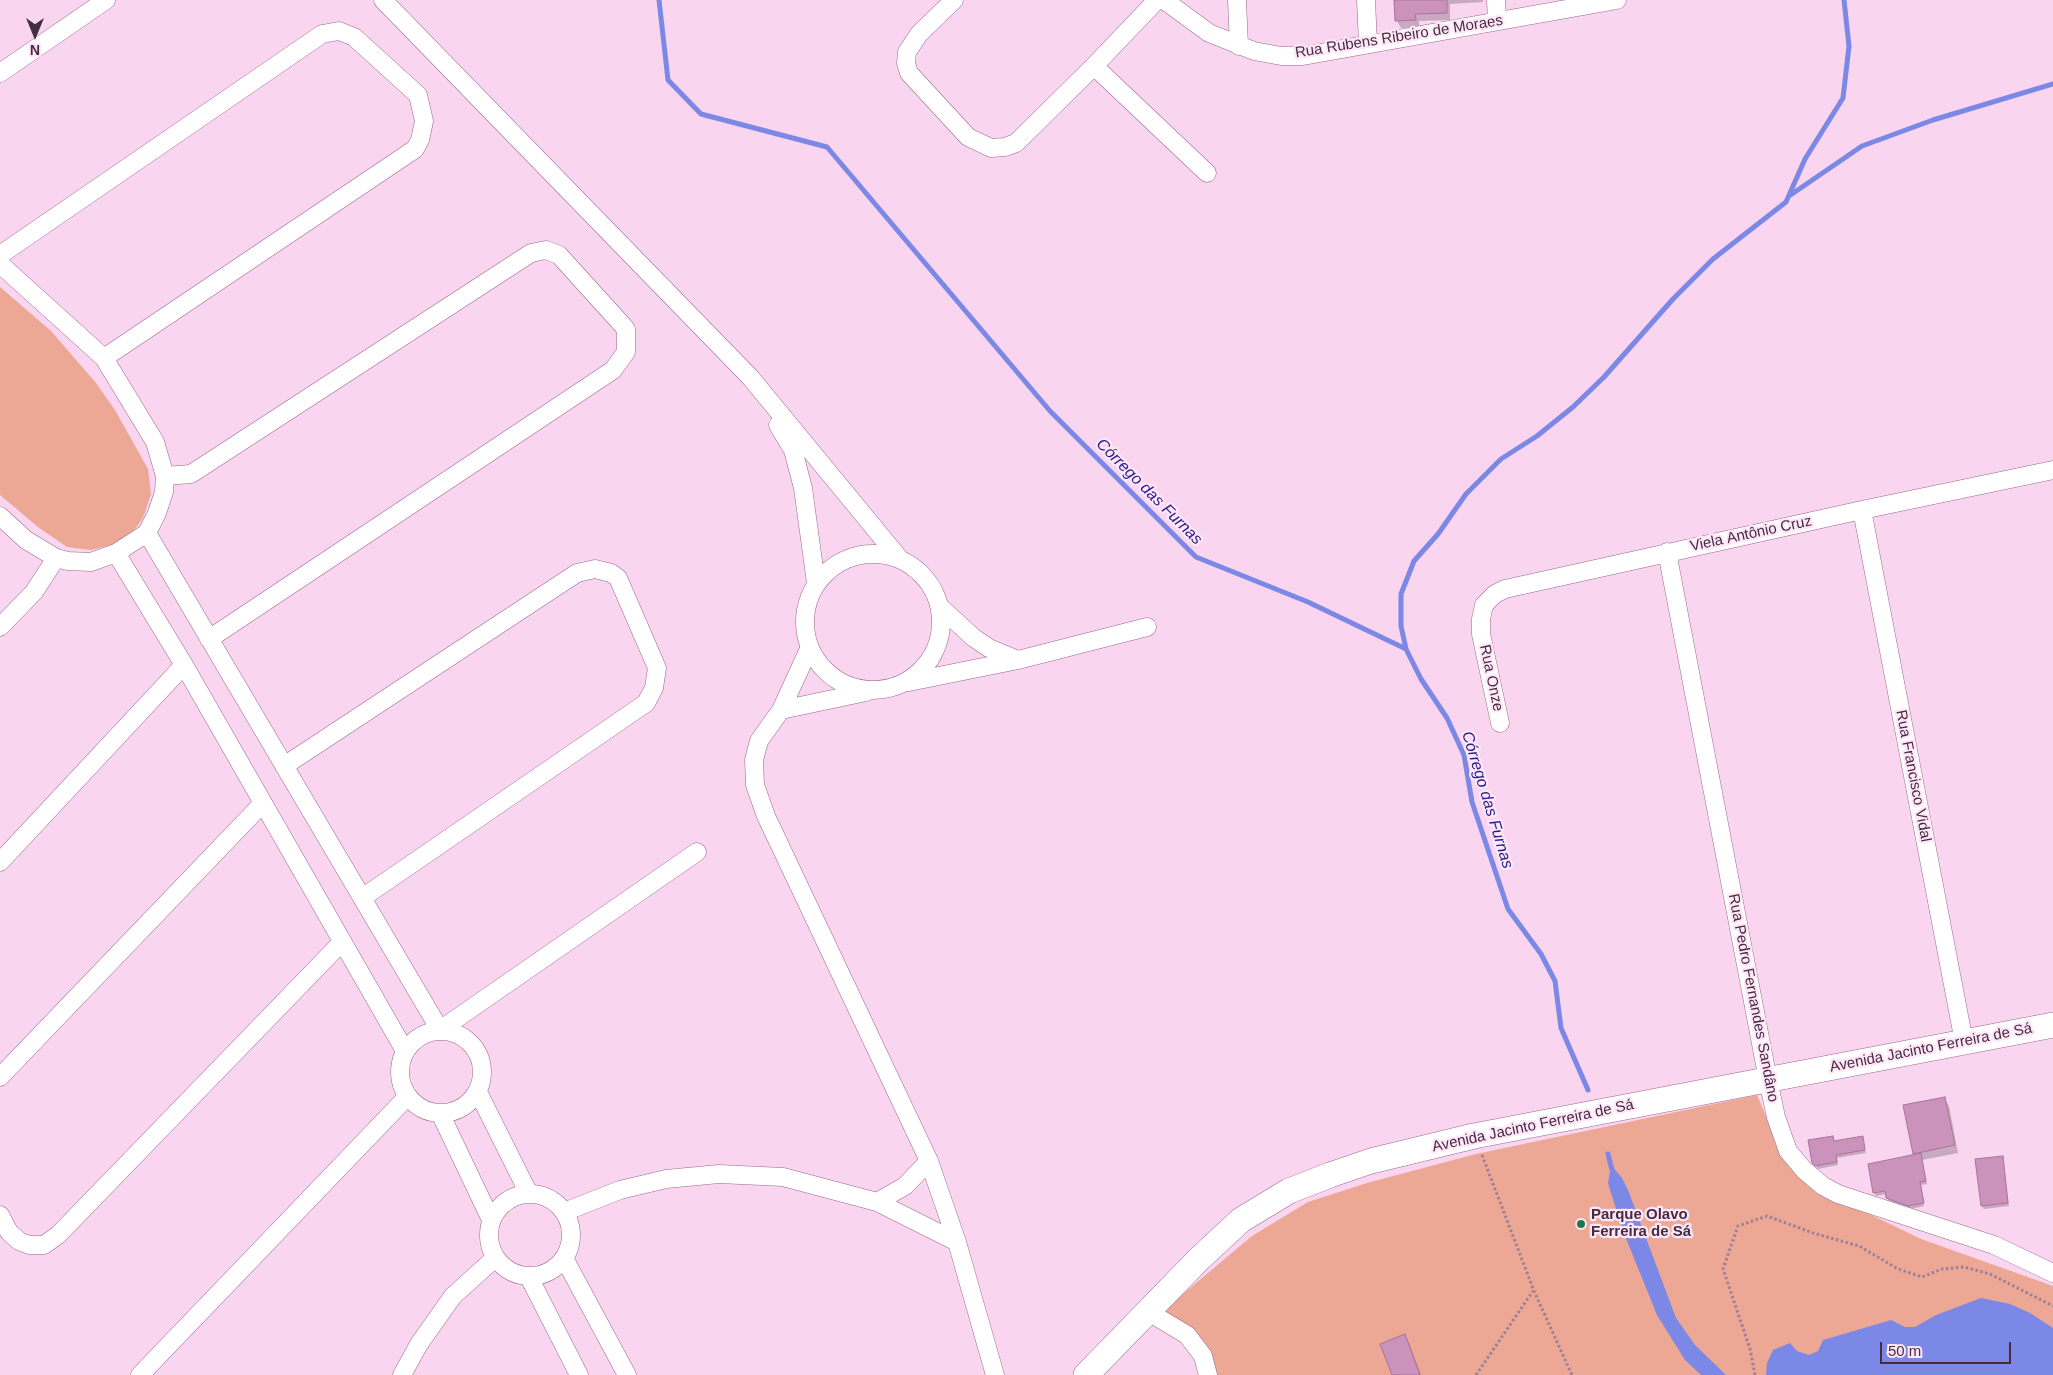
<!DOCTYPE html>
<meta charset="utf-8">
<style>
body{margin:0}
#map{position:relative;width:2053px;height:1375px;overflow:hidden;background:#f9d5ef;font-family:Helvetica,sans-serif}
canvas{display:block}
.north{position:absolute;left:10px;top:10px;width:50px;height:50px;-webkit-text-stroke:4px #ffe6f8;paint-order:stroke;rotate:180deg;font-size:14px;font-weight:700;line-height:20px;text-align:center;color:#452d3f}
.north::after{content:'';display:block;margin:auto;width:18px;height:22px;background:#452d3f;clip-path:polygon(50% 0,100% 100%,50% 72%,0 100%)}
.scale{position:absolute;left:1880px;top:1342px;width:131px;height:22px;box-sizing:border-box;border:2px solid #452d3f;border-top:0;padding-left:6px;font-size:15px;line-height:18px;white-space:nowrap;color:#452d3f;-webkit-text-stroke:4px #ffe6f8;paint-order:stroke}
</style>
<div id="map">
<canvas width="2053" height="1375"></canvas>
<div class="north">N</div>
<div class="scale">50 m</div>
</div>
<script>
const ctx = document.querySelector('canvas').getContext('2d');
ctx.lineJoin = 'round';
function fill(path, color) { ctx.fillStyle = color; ctx.fill(path, 'evenodd'); }
const poly = rows => new Path2D(rows.map(r => 'M' + r).join(''));
function trace(path, color, width, dash) { ctx.strokeStyle = color; ctx.lineWidth = width; ctx.lineCap = dash ? 'butt' : 'round'; ctx.setLineDash(dash || []); ctx.stroke(path); }
function label(font, color, halo, rows, align = 'center') {
  ctx.font = font + ' Helvetica,sans-serif'; ctx.lineWidth = 4.5; ctx.setLineDash([]); ctx.textBaseline = 'middle'; ctx.strokeStyle = halo; ctx.fillStyle = color; for (const [text, x, y, turn = 0] of rows) {
    ctx.save(); ctx.translate(x, y); ctx.rotate((+turn || 0) * Math.PI / 180); ctx.textAlign = isNaN(turn) ? turn : align; if (halo) ctx.strokeText(text, 0, 0); ctx.fillText(text, 0, 0); ctx.restore();
  }
}
fill(poly([
 [0,287,51,331,96,383,115,410,148,469,151,494,143,518,135,529,115,544,91,550,67,547,38,527,0,495],
 [1757,1095,1784,1159,1863,1211,1921,1239,2053,1286,2053,1375,1210,1375,1158,1315,1252,1236,1308,1202,1367,1183,1476,1154]
]), '#eca895');
fill(poly([
 [1611,1165,1622,1178,1628,1190,1676,1318,1695,1345,1726,1375,1701,1375,1685,1360,1657,1315,1625,1236,1611,1193,1608,1183],
 [1981,1298,2010,1304,2030,1313,2053,1328,2053,1375,1766,1375,1767,1363,1773,1350,1790,1343,1797,1351,1809,1355,1818,1351,1823,1340,1891,1320,1905,1327,1915,1327,1936,1315]
]), '#7c88e5');
fill(poly([
 [1396,0,1483,0,1483,2,1450,4,1450,20,1419,21,1419,27,1401,28,1397,21],
 [1944,1098,1949,1106,1958,1153,1922,1160,1927,1184,1921,1185,1924,1206,1911,1209,1889,1202,1886,1194,1876,1196,1874,1193,1916,1156,1914,1153],
 [1862,1137,1866,1153,1837,1158,1838,1165,1818,1169,1813,1162,1834,1142],
 [2002,1157,2009,1206,1984,1209,1982,1206],
 [1405,1336,1409,1343,1421,1375,1393,1375]
]), '#0003');
trace(poly([
 [659,0,668,80,701,114,827,147,1050,411,1196,557,1308,602,1406,649],
 [1789,196,1862,146,1933,120,2053,84],
 [1588,1090,1561,1028,1555,981,1541,954,1508,909,1472,802,1464,755,1447,718,1421,679,1406,649,1401,626,1401,594,1414,561,1438,534,1466,494,1501,459,1537,436,1573,407,1604,377,1673,299,1713,259,1786,202,1805,159,1843,98,1849,46,1844,0],
 [1608,1154,1612,1170]
]), '#7c88e5', 5);
const building = poly([
 [1394,0,1447,0,1447,13,1415,14,1416,20,1395,21,1394,0],
 [1945,1097,1955,1145,1913,1154,1903,1105,1945,1097],
 [1833,1136,1834,1141,1863,1136,1865,1150,1836,1155,1837,1162,1815,1166,1812,1163,1808,1140,1833,1136],
 [1921,1153,1926,1181,1920,1182,1924,1203,1908,1206,1886,1198,1885,1191,1873,1193,1868,1164,1921,1153],
 [2003,1156,2008,1203,1981,1206,1975,1159,2003,1156],
 [1405,1334,1420,1375,1392,1375,1380,1344,1405,1334]
]);
fill(building, '#cb92bc');
trace(building, '#a9739c', 1);
const street = poly([
 [383,0,750,377,899,558],
 [954,0,919,34,907,52,906,63,909,73,968,137,991,148,1005,147,1016,143,1094,66,1157,0],
 [1164,0,1209,33,1254,51,1281,56,1303,56,1617,0],
 [1237,0,1239,46],
 [1366,0,1368,44],
 [1496,0,1497,21],
 [1094,66,1207,173],
 [0,73,106,0],
 [0,255,322,34,339,31,354,37,418,95,424,121,420,140,415,149,104,358],
 [0,264,104,358,155,442,165,476,164,492,157,513,147,533,116,553,91,562,68,561,56,558,26,540,0,516],
 [778,425,793,450,803,488,816,583],
 [165,476,191,474,531,253,546,250,559,255,626,329,626,352,613,370,209,639],
 [1862,510,1964,1042],
 [147,533,440,1030,697,852],
 [1667,552,1768,1080,1776,1117,1788,1151,1804,1170,1823,1186,1838,1194,1994,1245,2053,1273],
 [116,553,184,665,405,1051],
 '805 622a68 68 0 1 1 136 0a68 68 0 1 1-136 0Z',
 [940,607,974,638,989,648,1018,660],
 [0,627,34,592,56,558],
 [809,649,781,710,759,741,754,760,755,785,766,816,929,1161,957,1242,995,1375],
 [909,682,1018,660,1147,627],
 [781,710,866,692],
 [1500,723,1481,634,1481,619,1484,605,1495,594,1505,589,1862,510,2053,470],
 [284,766,577,573,595,569,611,573,618,578,657,668,654,688,646,703,362,898],
 [0,862,184,665],
 '400 1072a41 41 0 1 1 82 0a41 41 0 1 1-82 0Z',
 [0,1077,263,803],
 [478,1092,529,1194],
 [440,1113,491,1220],
 '489 1235a41 41 0 1 1 82 0a41 41 0 1 1-82 0Z',
 [877,1202,905,1186,929,1161],
 [564,1212,620,1190,666,1179,719,1174,783,1177,877,1202,957,1242],
 [0,1215,9,1232,19,1241,29,1245,44,1245,58,1235,342,942],
 [564,1258,627,1375],
 [529,1277,579,1375],
 [1147,1311,1187,1335,1203,1356,1208,1375],
 [140,1375,408,1096],
 [402,1375,419,1344,453,1296,495,1258]
]);
const secondary = poly([
 [1086,1375,1199,1259,1241,1220,1289,1191,1330,1175,1371,1161,1474,1136,2053,1025]
]);
trace(street, '#9b668e', 19);
trace(secondary, '#9b668e', 26);
trace(poly([
 [1482,1155,1534,1291,1572,1375],
 [1476,1375,1533,1291],
 [1755,1375,1750,1349,1723,1269,1738,1226,1767,1216,1813,1233,1859,1246,1898,1269,1922,1277,1942,1269,1964,1267,1990,1274,2053,1306]
]), '#9e8096', 3, [2.5, 2.5]);
trace(street, '#fff', 18);
trace(secondary, '#fff', 25);
for (const [x, y, r, color] of [
 [1581,1224,5,"#22784b"]
]) { const dot = new Path2D(); dot.arc(x, y, r, 0, 2 * Math.PI); ctx.fillStyle = color; ctx.fill(dot); trace(dot, '#ffe6f8', 2); }
label('15px', '#452d3f', '#ffe6f8', [
 ["Rua Rubens Ribeiro de Moraes",1399,37,-9],
 ["Viela Antônio Cruz",1751,534,-12],
 ["Rua Onze",1491,678,78],
 ["Rua Francisco Vidal",1913,776,79],
 ["Rua Pedro Fernandes Sandâno",1753,998,79],
 ["Avenida Jacinto Ferreira de Sá",1931,1048,-11],
 ["Avenida Jacinto Ferreira de Sá",1533,1126,-12]
]);
label('bold 15px', '#452d3f', '#ffe6f8', [
 ["Parque Olavo",1591,1215],
 ["Ferreira de Sá",1591,1232]
], 'left');
label('italic 16px', '#29208c', '#ffe6f8', [
 ["Córrego das Furnas",1149,492,45],
 ["Córrego das Furnas",1487,800,73]
]);
</script>
